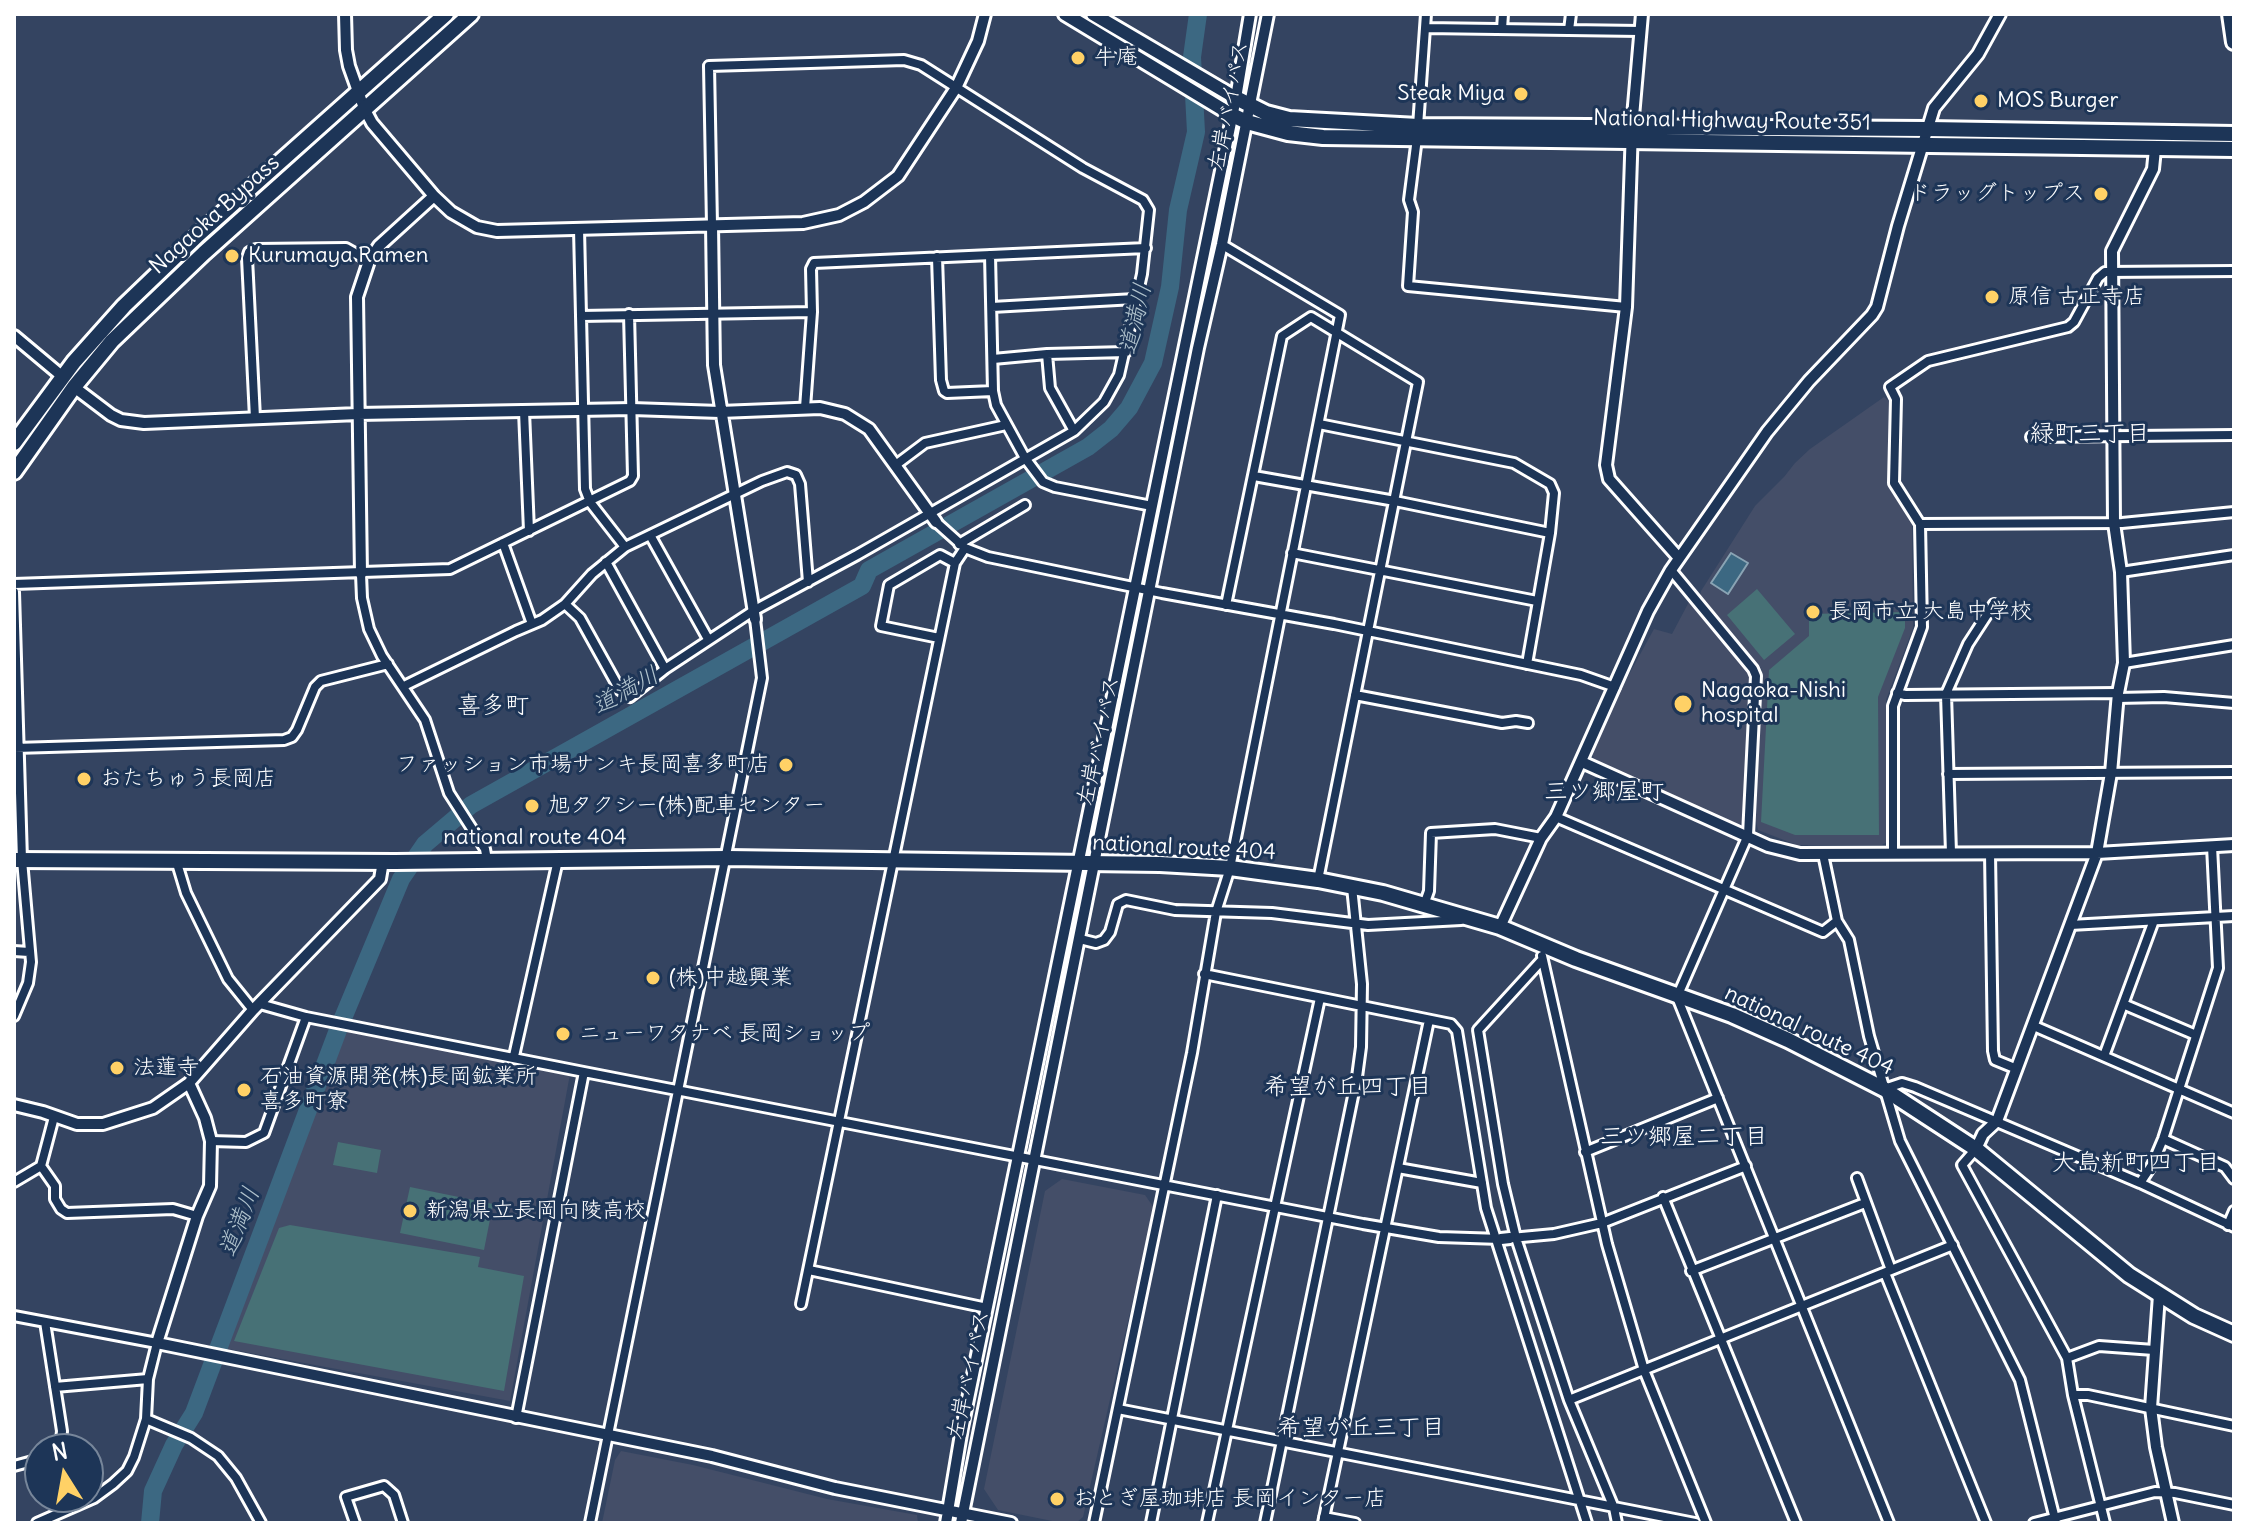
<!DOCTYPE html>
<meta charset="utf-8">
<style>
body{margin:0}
#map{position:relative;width:2248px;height:1537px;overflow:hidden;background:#344461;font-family:Delius,sans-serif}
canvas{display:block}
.frame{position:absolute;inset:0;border:16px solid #fff;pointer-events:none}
.north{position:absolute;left:24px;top:1433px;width:80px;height:80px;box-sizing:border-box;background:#1d3557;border:2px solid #77869a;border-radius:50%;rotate:349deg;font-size:22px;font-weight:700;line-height:32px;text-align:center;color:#fff}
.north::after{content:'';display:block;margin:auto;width:28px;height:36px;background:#ffd166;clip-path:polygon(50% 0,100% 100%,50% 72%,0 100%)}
</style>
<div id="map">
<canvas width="2248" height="1537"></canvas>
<div class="frame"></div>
<div class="north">N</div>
</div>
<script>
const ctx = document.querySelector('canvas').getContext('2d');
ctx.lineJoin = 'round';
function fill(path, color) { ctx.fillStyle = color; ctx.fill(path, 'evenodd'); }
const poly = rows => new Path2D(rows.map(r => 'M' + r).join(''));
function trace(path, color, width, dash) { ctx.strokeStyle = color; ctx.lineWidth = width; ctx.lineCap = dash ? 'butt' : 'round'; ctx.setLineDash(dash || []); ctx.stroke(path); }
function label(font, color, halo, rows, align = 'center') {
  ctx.font = font + ' Delius,"Klee One",sans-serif'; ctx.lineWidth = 6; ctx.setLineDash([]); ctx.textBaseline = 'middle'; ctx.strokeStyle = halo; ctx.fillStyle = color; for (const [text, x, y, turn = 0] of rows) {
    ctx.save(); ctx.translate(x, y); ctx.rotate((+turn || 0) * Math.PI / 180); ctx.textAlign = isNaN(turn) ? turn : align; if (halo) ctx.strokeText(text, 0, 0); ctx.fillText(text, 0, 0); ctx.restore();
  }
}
fill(poly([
 [1884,397,1889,401,1891,490,1912,525,1913,628,1886,700,1887,842,1882,845,1797,845,1758,830,1756,821,1762,670,1700,597,1701,591,1755,506,1784,477,1795,463,1810,449],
 [1690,600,1750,672,1752,681,1744,821,1738,825,1594,759,1592,752,1620,691,1654,629,1672,634],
 [343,1030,570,1074,510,1401,223,1348],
 [1062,1179,1145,1195,1154,1208,1083,1517,1076,1523,1062,1523,998,1510,984,1489,1045,1191],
 [621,1451,693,1465,827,1499,917,1515,918,1523,602,1523,615,1460]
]), '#444e68');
fill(poly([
 [1757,589,1795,634,1764,660,1727,615],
 [1905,612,1905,628,1878,697,1879,835,1795,835,1761,822,1769,670,1809,636,1809,614],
 [338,1142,381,1150,377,1173,333,1165],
 [410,1187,493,1204,484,1250,400,1233],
 [290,1225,480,1257,478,1267,524,1276,504,1391,234,1341,279,1228]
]), '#477176');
const water = poly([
 [1731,553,1748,563,1728,594,1711,583,1731,553]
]);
fill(water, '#3c6882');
trace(water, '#8aa4b4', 2);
trace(poly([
 [150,1523,153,1491,174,1445,194,1413,338,1030,401,879,425,844,471,805,862,586,869,570,1088,447,1111,429,1129,408,1153,363,1170,287,1178,210,1196,132,1192,57,1198,14]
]), '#3c6882', 18);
const minor = poly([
 [1425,28,1640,31],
 [1502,29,1503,14],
 [1569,30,1571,14],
 [1418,126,1426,14],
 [1417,138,1409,200,1413,212,1408,286,1626,307],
 [579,229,585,489,590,502,625,547],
 [990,255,993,391],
 [937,257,941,380,944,391,947,393,993,391,996,405,1025,458,1043,482,1055,487,1152,506],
 [992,307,1135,299],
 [581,316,812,312],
 [1047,354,1050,388,1074,431],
 [993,359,1047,354,1126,352],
 [805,408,812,312,811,269,814,263,1146,248],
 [524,411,529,531],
 [255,418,247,258,249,252,256,249,346,248,369,261],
 [1319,424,1514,463,1550,484,1554,493,1550,533,1527,664],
 [2031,437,2234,435],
 [897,464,925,443,1006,425],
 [1254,476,1395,501,1550,533],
 [936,522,965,548,988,557,1162,593,1334,624,1581,675,1615,687],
 [1920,524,2122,523,2234,512],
 [650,535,708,639],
 [503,543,532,624],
 [959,544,1025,505],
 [1292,553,1537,601],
 [606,562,665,669],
 [1671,570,1753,669,1756,676,1748,835,1677,997,1889,1523],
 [2121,572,2234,555],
 [361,574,362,598,369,629,382,656,425,720,449,793,485,849,487,860],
 [14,584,450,569,630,481,633,476,629,314],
 [14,592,22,860,31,962,28,983,14,1016],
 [565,604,580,618,620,690,630,697,665,669,753,611,857,555,1074,431,1104,402,1119,375,1142,274,1149,210,1143,200,1083,168,921,65,904,60,810,63,709,66,712,225],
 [1226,605,1282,336,1311,317,1418,382,1318,880],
 [939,638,881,626,889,585,940,555,955,563],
 [2124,663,2234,645],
 [404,686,516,631,542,620,565,604,592,574,625,547,762,481,787,472,796,475,800,484,808,582],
 [1897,693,1905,695,2118,693],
 [1355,695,1502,723,1516,721,1528,723],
 [2117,698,2164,697,2234,703],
 [15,748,284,740,292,737,297,730,315,687,321,681,388,664],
 [1948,774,2234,772],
 [1556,817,1823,932,1837,921],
 [1893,853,1893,706,1922,627,1920,524,1894,483,1896,399,1890,387,1928,361,2068,327,2074,322,2098,278,2105,272,2234,271],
 [1951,853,1946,694,1968,644,1994,604],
 [1990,853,1993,1051,1995,1060,2017,1069],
 [1823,854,1837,921,1849,940,1869,1036,1900,1141,2020,1380,2056,1523],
 [176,860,186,893,228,979,253,1010],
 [1424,905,1429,891,1431,833,1495,829,1541,838],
 [2070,925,2234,916],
 [1080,939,1096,943,1104,940,1110,932,1118,904,1126,900,1175,910,1272,913,1368,925,1461,920],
 [14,951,29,952],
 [1542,956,1607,1244,1644,1370,1706,1523],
 [1542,960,1478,1030,1503,1184,1516,1238,1569,1400,1614,1508,1617,1523],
 [1204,974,1451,1024,1457,1031,1486,1208,1587,1523],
 [260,1004,306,1017,584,1072,1363,1224,1439,1237,1501,1239],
 [2123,1004,2196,1035],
 [2034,1026,2234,1113],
 [514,1056,558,860],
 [2104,1056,2153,923],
 [1884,1089,1902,1083,1915,1087,2140,1183,2234,1227],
 [2163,1139,2225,1167,2234,1179],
 [211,1141,246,1142,264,1133,306,1017],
 [1976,1149,1962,1165,2067,1358,2073,1395,2105,1523],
 [1585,1152,1718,1098],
 [41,1166,55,1186,55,1199,61,1209,67,1213,173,1209,197,1216],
 [1398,1168,1482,1183],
 [1857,1178,1891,1270],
 [14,1182,41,1166,54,1117],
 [2140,1183,2152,1165,2163,1139,2218,968,2212,846],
 [1663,1197,1796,1523],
 [2228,1225,2234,1211],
 [1511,1238,1554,1234,1602,1223,1746,1166],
 [809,1270,987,1308],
 [1691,1271,1865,1203],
 [1885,1273,1986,1523],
 [801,1304,955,563,965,548],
 [14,1316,157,1343,148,1379,146,1419,191,1438,218,1456,236,1478,261,1523],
 [45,1322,62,1431,60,1449],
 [2067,1358,2099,1346,2154,1350],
 [55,1387,148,1379],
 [2073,1395,2088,1395,2234,1426],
 [1569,1400,1953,1245],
 [1118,1409,1695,1523],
 [516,1418,584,1072],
 [14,1466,40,1459],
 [1324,1517,1355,1523],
 [37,1523,94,1498,113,1484,127,1471,134,1457,146,1419],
 [355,1523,346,1497,384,1486,394,1495,403,1523],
 [590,1523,762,678,755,619],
 [1094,1523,1192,1053,1216,912,1230,868,1340,315,1226,247],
 [1151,1523,1217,1195],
 [1207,1523,1320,998],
 [1265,1523,1357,1077,1361,1047,1362,984,1352,887],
 [1323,1523,1429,1020],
 [2034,1523,2155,1492,2175,1493,2234,1505]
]);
const tertiary = poly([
 [345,14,346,50,349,66,364,108,372,123,434,196,451,212,477,227,497,231,803,223,839,215,864,202,898,176,956,88,978,41,985,14],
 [1642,14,1632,128,1626,307,1606,465,1609,479,1679,558],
 [712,225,714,365,755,619],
 [14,336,63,377],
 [74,387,111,415,121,420,144,423,358,414,632,409,720,412,820,408,845,414,869,429,936,522],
 [361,574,357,297,369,261,379,246,434,196],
 [1582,762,1768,846,1800,854,2097,853,2234,845],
 [383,861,380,879,253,1010,189,1083,205,1118,211,1141,210,1186,197,1216,157,1343,712,1456,835,1488,1011,1523],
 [1500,927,1541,838,1556,817,1648,611,1671,570,1767,432,1809,381,1872,315,1877,307,1898,226,1934,108,1978,54,2000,14],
 [14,1105,43,1112,77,1124,103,1124,153,1108,189,1083],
 [1976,1149,1983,1134,1997,1121,2097,853,2111,773,2118,693,2124,663,2121,572,2114,523,2112,251,2153,169,2155,149],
 [1501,1239,1510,1238],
 [2159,1295,2151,1408,2156,1447,2173,1523],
 [946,1523,962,1428,1236,98,1250,14],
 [961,1523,1198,348,1222,244,1268,14]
]);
const secondary = poly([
 [1065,14,1232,115],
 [1093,14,1236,98]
]);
const primary = poly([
 [2230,14,2234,42]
]);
const trunk = poly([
 [1236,98,1266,113,1289,119,1418,126,1928,129,2234,134],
 [1232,115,1247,122,1288,133,1323,137,2234,149],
 [14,443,74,362,124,306,199,234,446,14],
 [14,472,74,387,112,341,204,253,471,14],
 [14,860,395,862,727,858,1160,864,1230,868,1318,880,1383,893,1500,927,1576,959,1732,1015,1788,1040,1884,1089,1976,1149,2129,1275,2194,1316,2234,1334]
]);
trace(minor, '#fff', 14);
trace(tertiary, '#fff', 16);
trace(secondary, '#fff', 18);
trace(primary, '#fff', 20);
trace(trunk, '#fff', 20);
trace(minor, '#1d3557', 8);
trace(tertiary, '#1d3557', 10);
trace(secondary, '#1d3557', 12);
trace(primary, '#1d3557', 14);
trace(trunk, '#1d3557', 14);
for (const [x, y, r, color] of [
 [1078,58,8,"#ffd166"],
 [1521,94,8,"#ffd166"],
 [1981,101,8,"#ffd166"],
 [2101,194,8,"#ffd166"],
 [232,256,8,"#ffd166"],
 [1992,297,8,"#ffd166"],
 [1813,612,8,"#ffd166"],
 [1683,704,10,"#ffd166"],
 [786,765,8,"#ffd166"],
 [84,779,8,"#ffd166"],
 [532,806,8,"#ffd166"],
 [653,978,8,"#ffd166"],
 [563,1034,8,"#ffd166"],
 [117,1068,8,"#ffd166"],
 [244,1090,8,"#ffd166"],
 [410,1211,8,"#ffd166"],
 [1057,1499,8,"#ffd166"]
]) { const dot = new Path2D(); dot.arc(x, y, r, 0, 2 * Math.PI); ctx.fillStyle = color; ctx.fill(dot); trace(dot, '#1d3557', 3); }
label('22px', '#fff', '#1d3557', [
 ["牛庵",1094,58],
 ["Steak Miya",1505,94,"right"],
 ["MOS Burger",1997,101],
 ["ドラッグトップス",2085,194,"right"],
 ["Kurumaya Ramen",248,256],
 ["原信 古正寺店",2008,297],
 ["長岡市立 大島中学校",1829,612],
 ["Nagaoka-Nishi",1701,691],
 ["hospital",1701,716],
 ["ファッション市場サンキ長岡喜多町店",770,765,"right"],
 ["おたちゅう長岡店",100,779],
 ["旭タクシー(株)配車センター",548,806],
 ["(株)中越興業",669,978],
 ["ニューワタナベ 長岡ショップ",579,1034],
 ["法蓮寺",133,1068],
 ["石油資源開発(株)長岡鉱業所",260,1077],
 ["喜多町寮",260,1102],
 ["新潟県立長岡向陵高校",426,1211],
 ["おとぎ屋珈琲店 長岡インター店",1073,1499]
], 'left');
label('22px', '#fff', '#1d3557', [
 ["左岸バイパス",1229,106,-79],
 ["National Highway Route 351",1732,121,1],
 ["Nagaoka Bypass",215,215,-42],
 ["左岸バイパス",1099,741,-78],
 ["national route 404",535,838],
 ["national route 404",1184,848,3],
 ["national route 404",1809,1031,25],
 ["左岸バイパス",969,1375,-78]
]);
label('italic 24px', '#b1c3cd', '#1d3557', [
 ["道満川",1136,319,-77],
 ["道満川",626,691,-29],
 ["道満川",240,1222,-69]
]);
label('24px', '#fff', '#1d3557', [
 ["緑町三丁目",2090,434],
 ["喜多町",493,706],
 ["三ツ郷屋町",1604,792],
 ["希望が丘四丁目",1348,1087],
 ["三ツ郷屋二丁目",1684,1137],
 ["大島新町四丁目",2136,1163],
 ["希望が丘三丁目",1361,1428]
]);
</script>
